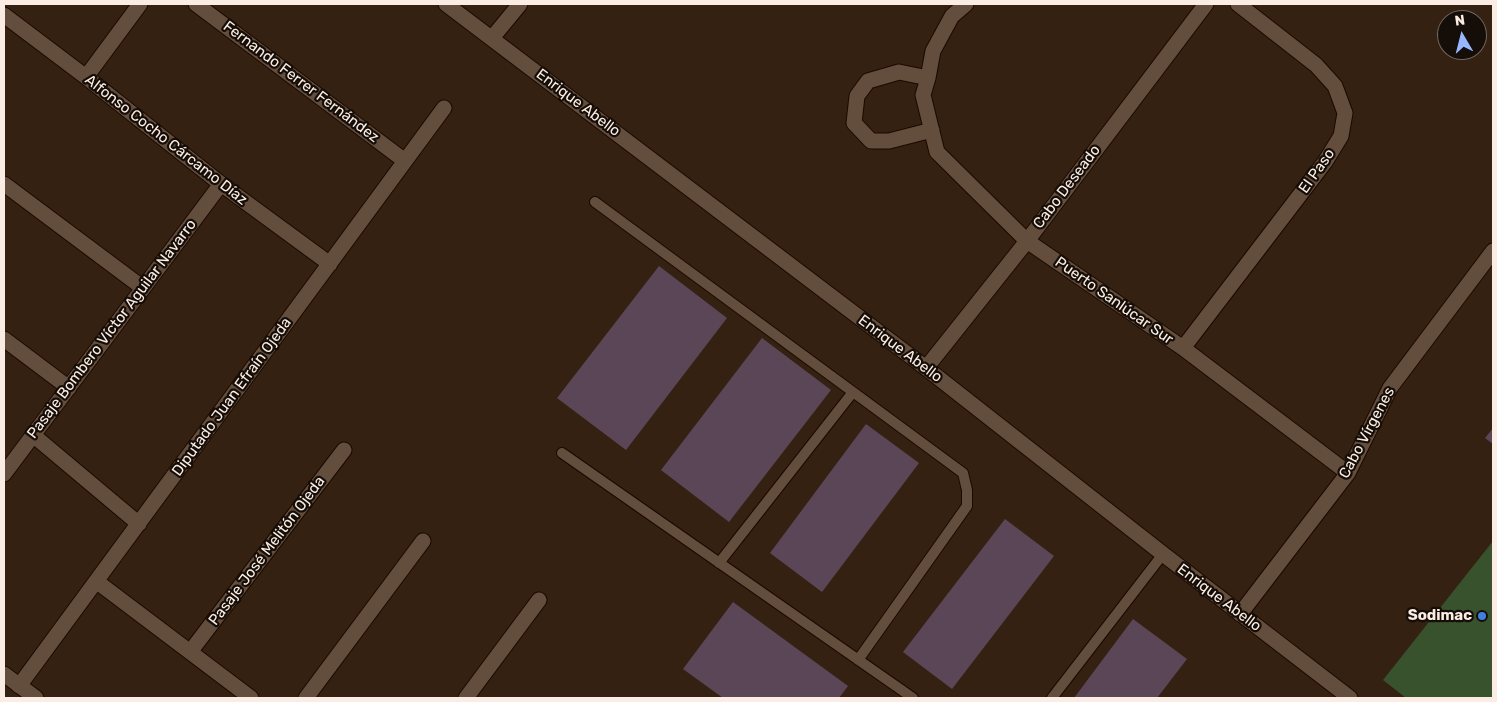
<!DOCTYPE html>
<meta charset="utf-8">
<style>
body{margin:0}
#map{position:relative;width:1497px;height:702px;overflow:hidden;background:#342111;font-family:Rubik,sans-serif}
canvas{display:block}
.frame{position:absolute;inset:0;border:5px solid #fbede4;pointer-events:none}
.north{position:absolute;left:1437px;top:10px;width:50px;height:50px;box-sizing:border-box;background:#150d07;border:1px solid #71675f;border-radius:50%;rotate:352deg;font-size:14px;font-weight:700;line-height:20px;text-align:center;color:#fbede4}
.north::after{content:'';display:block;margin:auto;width:18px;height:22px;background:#97b6fd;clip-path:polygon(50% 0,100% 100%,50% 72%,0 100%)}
</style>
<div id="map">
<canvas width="1497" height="702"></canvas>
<div class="frame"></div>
<div class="north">N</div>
</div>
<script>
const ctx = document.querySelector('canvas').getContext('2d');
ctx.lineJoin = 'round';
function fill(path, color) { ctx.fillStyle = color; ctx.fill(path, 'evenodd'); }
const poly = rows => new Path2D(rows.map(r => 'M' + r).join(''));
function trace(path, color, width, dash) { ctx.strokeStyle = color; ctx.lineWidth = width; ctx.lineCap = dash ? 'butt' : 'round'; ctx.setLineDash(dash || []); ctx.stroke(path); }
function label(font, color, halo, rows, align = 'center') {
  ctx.font = font + ' Rubik,sans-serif'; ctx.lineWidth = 4.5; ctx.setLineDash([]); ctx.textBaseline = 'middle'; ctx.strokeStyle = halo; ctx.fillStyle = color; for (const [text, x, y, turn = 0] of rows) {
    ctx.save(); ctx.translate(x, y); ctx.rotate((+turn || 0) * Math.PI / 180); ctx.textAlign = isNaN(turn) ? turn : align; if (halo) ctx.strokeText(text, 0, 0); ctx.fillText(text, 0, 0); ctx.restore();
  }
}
fill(poly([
 [1493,541,1493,698,1406,698,1383,680]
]), '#38522e');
fill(poly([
 [659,266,727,318,626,450,557,398],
 [762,338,831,390,729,522,661,470],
 [866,424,919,463,822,592,770,553],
 [1493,428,1493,444,1485,438],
 [1005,519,1054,556,952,689,903,652],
 [733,602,848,686,839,698,723,698,683,669],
 [1133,619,1187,659,1157,698,1074,698]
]), '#5b4658');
const lane = poly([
 [595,202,963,473,967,490,967,506,858,660],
 [562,453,913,698],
 [719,563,853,392],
 [1052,698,1163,554]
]);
const street = poly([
 [196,4,405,161],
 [966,4,952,16,933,51,928,78,923,95,937,152,1027,241,1183,348,1348,473],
 [4,15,86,77,221,184,330,264],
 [492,38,520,4],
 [86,77,140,4],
 [928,78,899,72,868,81,857,96,854,123,871,141,889,141,932,130],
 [4,184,143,288],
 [4,339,69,388],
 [1183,348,1325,162,1341,136,1345,113,1335,86,1316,65,1238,4],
 [926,368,1027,241,1206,4],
 [33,435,139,524],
 [4,474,221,184],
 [96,581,251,698],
 [1240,614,1348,473,1390,388,1493,251],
 [190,652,344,450],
 [19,686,444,108],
 [306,698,423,541],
 [466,698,539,600]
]);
const secondary = poly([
 [446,4,926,368,1163,554,1350,698],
 [4,674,36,698]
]);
trace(lane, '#1b0900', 12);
trace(street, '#1b0900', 17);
trace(secondary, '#1b0900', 17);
trace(lane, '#634d3c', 10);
trace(street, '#634d3c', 15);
trace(secondary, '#634d3c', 15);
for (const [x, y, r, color] of [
 [1482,616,5,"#3f7fe0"]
]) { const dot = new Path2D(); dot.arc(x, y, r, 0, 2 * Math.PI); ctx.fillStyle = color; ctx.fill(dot); trace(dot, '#150d07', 2); }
label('15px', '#fbede4', '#150d07', [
 ["Fernando Ferrer Fernández",301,82,37],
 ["Enrique Abello",578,103,37],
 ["Alfonso Cocho Cárcamo Díaz",166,140,38],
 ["El Paso",1317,171,-55],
 ["Cabo Deseado",1067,187,-53],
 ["Puerto Sanlúcar Sur",1114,301,35],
 ["Pasaje Bombero Víctor Aguilar Navarro",112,329,-53],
 ["Enrique Abello",900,349,37],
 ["Diputado Juan Efraín Ojeda",232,397,-54],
 ["Cabo Vírgenes",1367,433,-62],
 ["Pasaje José Melitón Ojeda",267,551,-53],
 ["Enrique Abello",1219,598,37]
]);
label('bold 15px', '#fbede4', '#150d07', [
 ["Sodimac",1472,616]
], 'right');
</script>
